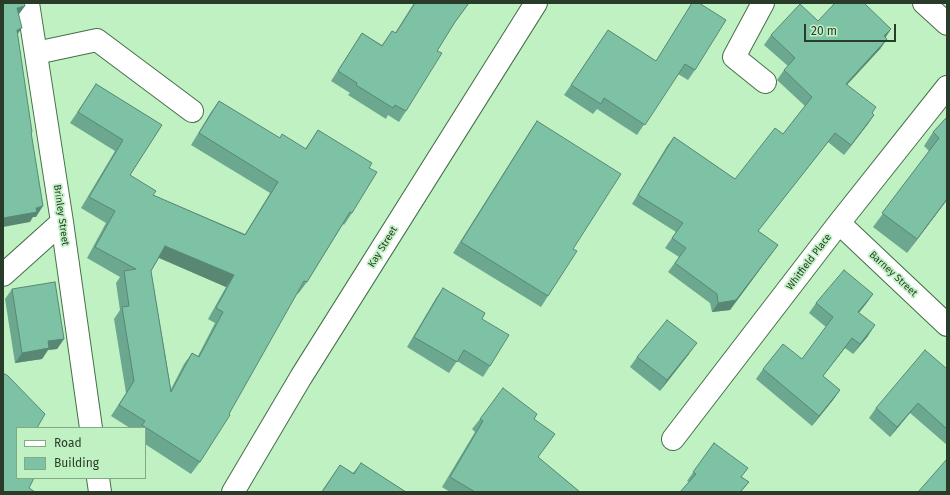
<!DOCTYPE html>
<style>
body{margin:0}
#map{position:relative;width:950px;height:495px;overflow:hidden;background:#c0f1c2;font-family:"Fira Sans",sans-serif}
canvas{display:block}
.frame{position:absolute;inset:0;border:4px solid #293c2a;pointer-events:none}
.legend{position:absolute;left:16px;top:427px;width:130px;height:52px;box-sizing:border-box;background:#c0f1c2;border:1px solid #84a985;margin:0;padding:5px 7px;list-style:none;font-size:12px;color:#293c2a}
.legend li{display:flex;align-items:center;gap:8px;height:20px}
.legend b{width:20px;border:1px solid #84a985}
.scale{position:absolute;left:804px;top:24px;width:92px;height:18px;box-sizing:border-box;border:2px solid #293c2a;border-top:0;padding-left:5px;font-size:12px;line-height:14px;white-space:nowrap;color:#293c2a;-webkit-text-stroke:3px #c0f1c2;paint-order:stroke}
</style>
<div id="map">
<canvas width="950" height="495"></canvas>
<div class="frame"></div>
<ul class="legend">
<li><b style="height:5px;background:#fff"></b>Road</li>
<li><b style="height:11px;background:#7ec2a6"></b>Building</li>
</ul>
<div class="scale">20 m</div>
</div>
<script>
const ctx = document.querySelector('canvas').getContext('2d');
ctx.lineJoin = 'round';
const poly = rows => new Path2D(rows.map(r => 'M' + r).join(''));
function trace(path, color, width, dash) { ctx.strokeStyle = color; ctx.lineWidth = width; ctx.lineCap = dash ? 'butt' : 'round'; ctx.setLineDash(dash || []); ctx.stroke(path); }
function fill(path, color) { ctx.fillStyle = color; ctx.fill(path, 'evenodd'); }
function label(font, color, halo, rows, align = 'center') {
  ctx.font = font + ' "Fira Sans",sans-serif'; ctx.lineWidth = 3.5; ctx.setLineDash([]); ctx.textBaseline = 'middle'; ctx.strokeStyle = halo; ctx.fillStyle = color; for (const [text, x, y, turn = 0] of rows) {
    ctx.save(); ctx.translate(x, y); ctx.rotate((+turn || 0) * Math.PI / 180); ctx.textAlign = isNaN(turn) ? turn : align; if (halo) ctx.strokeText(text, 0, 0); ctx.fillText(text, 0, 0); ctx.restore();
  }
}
const minor = poly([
 [28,3,62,222,91,428],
 [763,3,734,57,765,82],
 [36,53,97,40,192,111],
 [839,223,947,325],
 [3,275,62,222],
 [673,439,839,223,947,87],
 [98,478,100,492],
 [233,492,301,377,536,3]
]);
const major = poly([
 [924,3,947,24]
]);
trace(minor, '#447048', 24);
trace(major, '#447048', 24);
trace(minor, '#fff', 22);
trace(major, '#fff', 22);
fill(poly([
 [414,3,469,3,453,25,437,51,406,111,399,122,388,115,386,119,348,95,350,93,331,81,362,33,382,45,392,31,395,33],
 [692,3,695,70,688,80,678,74,637,135,597,109,593,114,564,95,608,30,656,61],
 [818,21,891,29,885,38,887,39,880,49,847,85,874,115,844,155,828,142,758,231,778,245,730,310,712,312,710,303,668,272,679,257,665,248,676,232,632,204,667,146,674,137,735,179,783,134,805,106,777,80,784,70,788,66,764,45,771,35],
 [96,84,162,125,130,175,153,195,245,234,270,193,191,145,211,112,219,101,279,138,305,149,318,130,369,168,352,213,344,225,343,224,307,282,298,294,297,293,200,462,191,474,145,444,145,428,130,428,111,416,126,393,114,319,120,310,116,283,120,277,87,258,106,223,81,208,115,151,70,123],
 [159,258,226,287,208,319,215,323,198,356,192,353,184,364,171,389,151,271],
 [947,117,947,200,907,253,873,227,929,151,924,146,933,132],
 [537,121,573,249,548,296,541,307,453,253,530,131],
 [443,288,482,319,490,366,483,377,457,361,449,373,407,347,436,298],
 [12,289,64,339,57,349,48,350,42,359,15,363,5,299],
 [873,294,859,313,868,336,853,354,845,348,823,376,840,390,833,400,812,426,756,379,763,369,802,359,826,327,809,313,816,303],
 [689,354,660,391,630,367,637,357],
 [947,369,947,445,910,413,890,437,869,418,876,408],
 [480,419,534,419,538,457,580,492,450,492,442,487,475,432,472,429],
 [714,443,742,477,749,482,741,492,680,492,689,482,687,481],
 [361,463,406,492,321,492,340,465,353,473]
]), '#6ca78f');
fill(poly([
 [25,6,17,17,17,8],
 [22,28,14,39,17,30],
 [891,29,885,38,884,36],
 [887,39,880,49,839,93,846,84],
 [874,115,868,124,844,155,851,145],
 [947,199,947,200,907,253,917,239],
 [43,206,36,217,33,217,30,222,3,227,3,218,36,208],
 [778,245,730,310,712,312,718,303],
 [165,246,234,275,226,287,157,257],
 [873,294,866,304,851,322,858,312],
 [875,325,868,336,853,354,860,344],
 [852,338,845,348,815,386,823,376],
 [64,339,57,349,48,350,42,359,15,363,22,353,48,341],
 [697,343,689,354,660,391,667,380],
 [840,390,833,400,812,426,819,416],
 [918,403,910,413,890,437,897,427]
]), '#588874');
const building = poly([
 [3,3,24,3,25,6,17,8,22,28,17,30,32,132,31,132,43,206,36,208,37,212,3,218,3,3],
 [415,3,469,3,455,22,437,51,442,53,406,111,395,105,393,108,356,85,357,83,338,71,362,33,382,46,392,31,396,33,415,3],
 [692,3,699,3,726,20,695,70,685,64,645,125,604,98,601,104,571,85,608,30,656,61,692,3],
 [835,3,864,3,891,29,884,36,887,39,846,84,876,107,872,113,874,115,851,145,835,133,758,231,778,245,736,300,718,303,717,294,675,263,686,248,672,238,683,223,638,195,674,137,735,179,775,128,783,134,812,97,784,70,795,58,771,35,800,4,818,21,835,3],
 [96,84,162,125,130,175,156,191,153,195,245,235,278,182,199,133,219,101,280,138,282,134,306,149,318,130,372,163,369,168,377,172,352,213,350,212,307,282,304,281,229,414,230,415,200,462,142,425,145,421,119,405,134,381,122,307,129,306,124,271,136,269,95,247,115,211,89,197,123,140,78,112,96,84],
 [165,246,234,275,216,308,223,312,199,357,192,353,171,392,151,271,165,246],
 [947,117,947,199,917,239,882,213,939,138,933,132,947,117],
 [537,121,621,174,573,249,577,251,548,296,461,242,537,121],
 [844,270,873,294,858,312,875,325,860,344,852,338,823,376,840,390,819,416,763,369,783,344,802,359,833,317,816,303,844,270],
 [55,282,64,339,48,341,49,348,22,353,12,289,55,282],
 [443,288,485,313,482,319,509,335,490,366,464,350,457,362,414,337,443,288],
 [667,320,697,343,667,380,637,357,667,320],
 [925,350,947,369,947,429,918,403,897,427,876,408,925,350],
 [3,373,8,376,45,414,37,428,17,428,17,478,34,478,29,488,35,492,3,492,3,373],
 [503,388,537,414,534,419,555,434,538,457,580,492,475,492,450,477,483,421,480,419,503,388],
 [714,443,748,468,741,477,749,482,740,492,680,492,696,474,693,472,714,443],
 [947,459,947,492,918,492,947,459],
 [361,463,406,492,322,492,340,465,354,474,361,463]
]);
fill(building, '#7ec2a6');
trace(building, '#588874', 1);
label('10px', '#293c2a', '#c0f1c2', [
 ["Brinley Street",61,215,82],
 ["Kay Street",383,247,-58],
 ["Whitfield Place",809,262,-53],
 ["Barney Street",893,274,43]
]);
</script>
